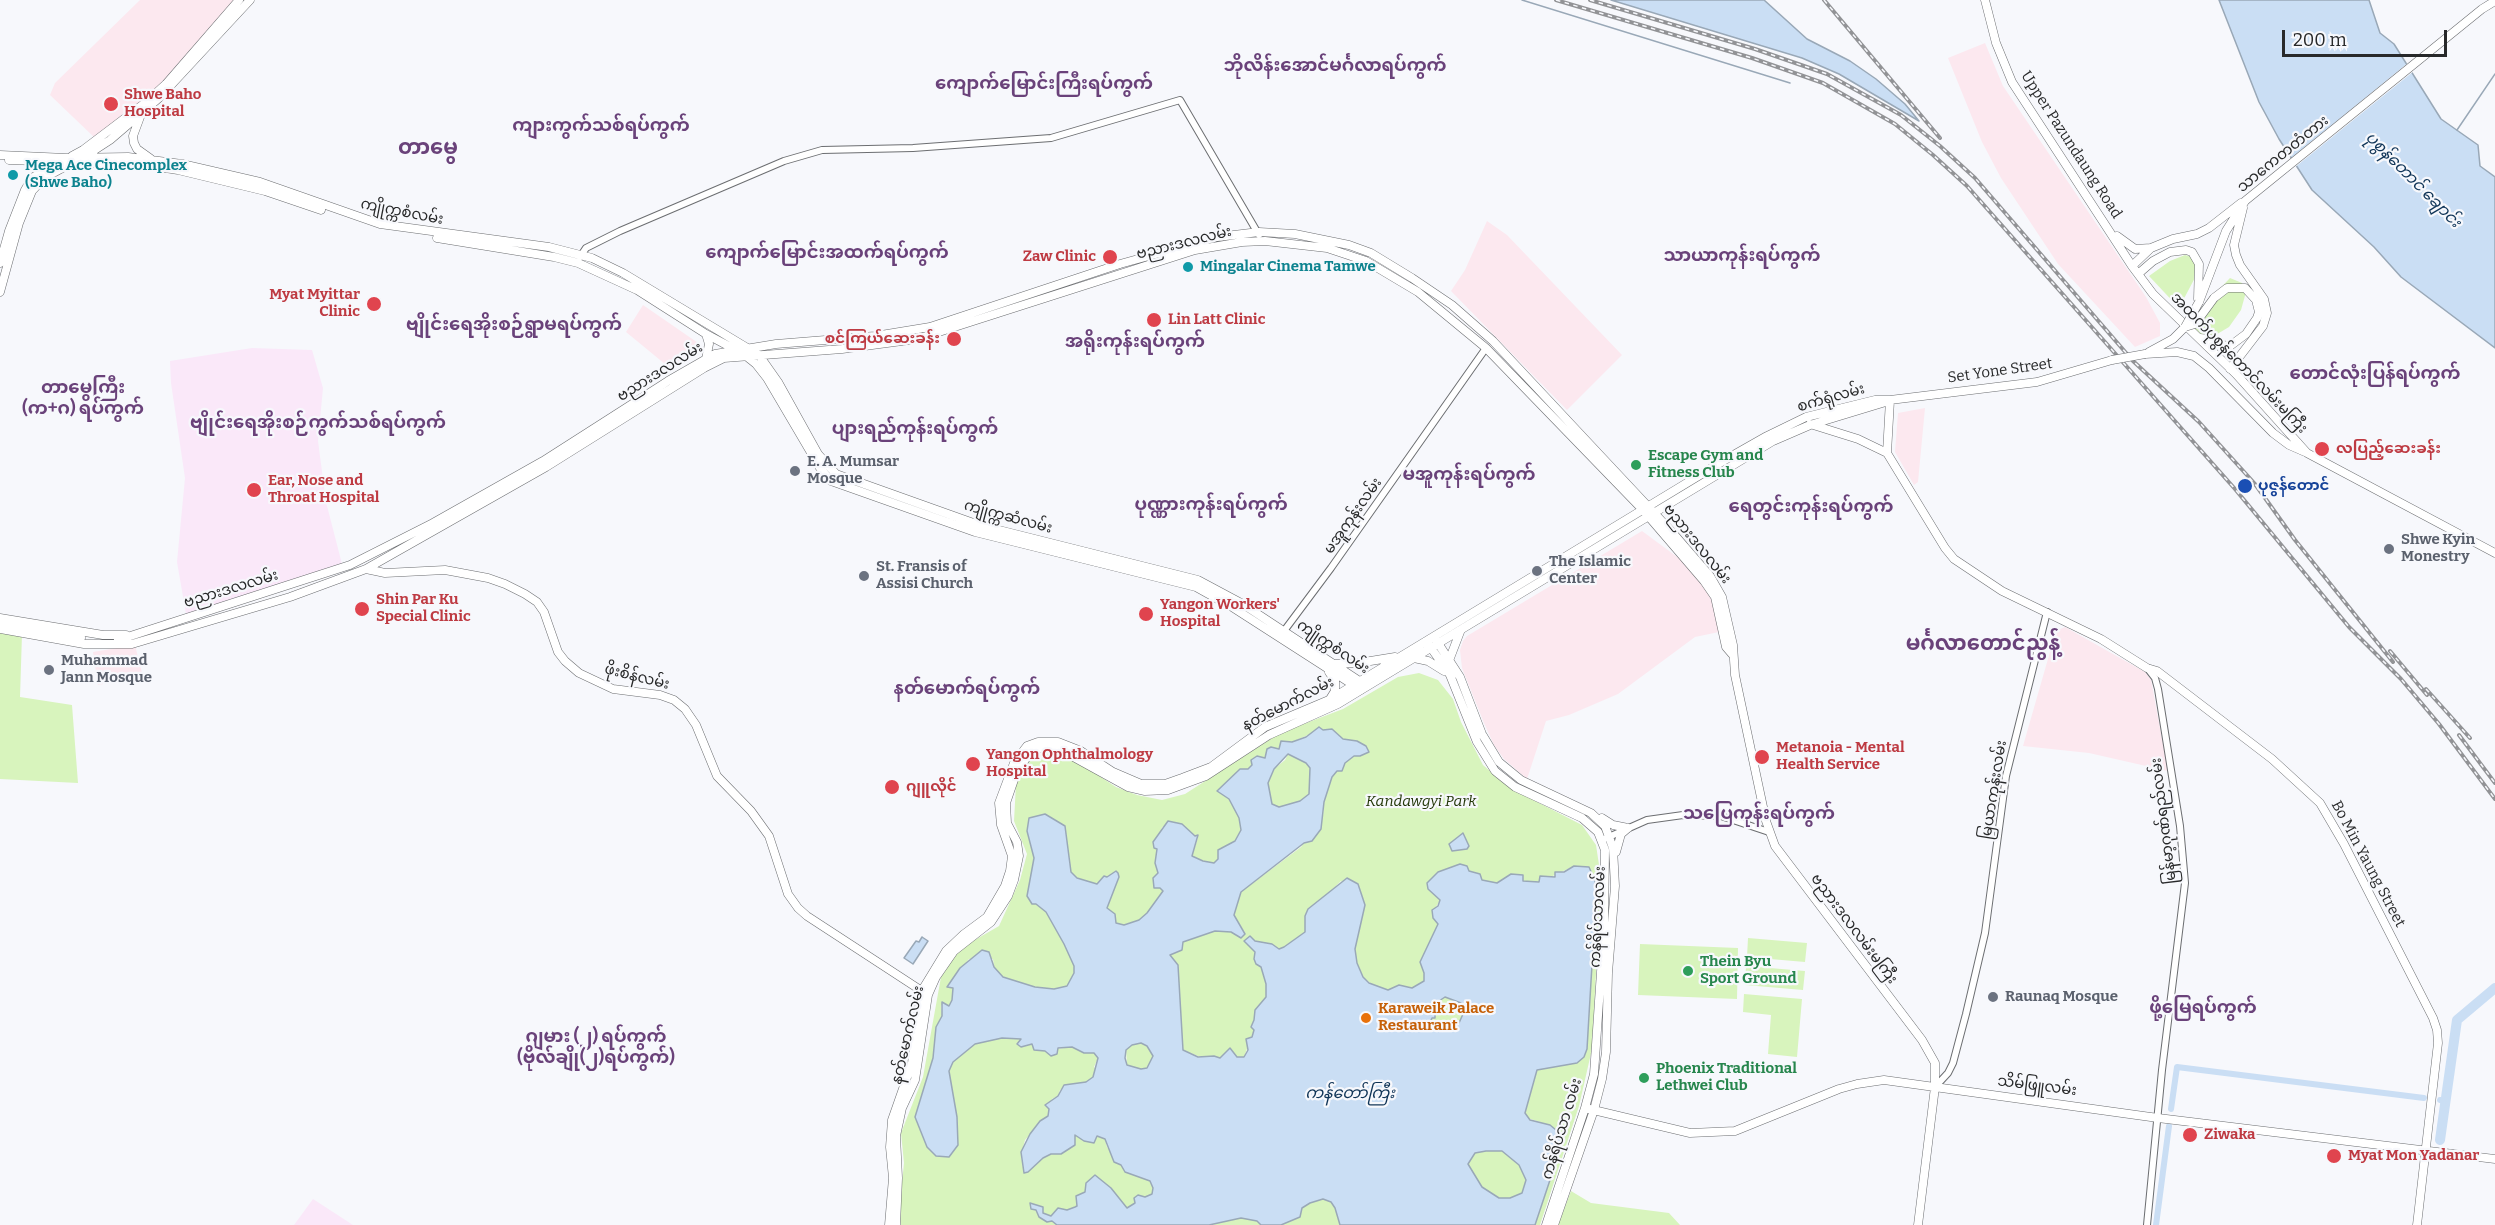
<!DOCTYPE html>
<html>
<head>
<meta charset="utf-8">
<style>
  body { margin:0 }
  #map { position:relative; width:2495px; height:1225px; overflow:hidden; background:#f7f8fc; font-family:Bitter,serif }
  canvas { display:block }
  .scale { position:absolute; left:2282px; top:30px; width:165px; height:27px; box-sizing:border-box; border:3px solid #28292a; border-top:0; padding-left:8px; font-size:18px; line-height:21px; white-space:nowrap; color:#28292a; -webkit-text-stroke:4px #f7f8fc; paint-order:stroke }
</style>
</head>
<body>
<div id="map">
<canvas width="2495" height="1225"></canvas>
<div class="scale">200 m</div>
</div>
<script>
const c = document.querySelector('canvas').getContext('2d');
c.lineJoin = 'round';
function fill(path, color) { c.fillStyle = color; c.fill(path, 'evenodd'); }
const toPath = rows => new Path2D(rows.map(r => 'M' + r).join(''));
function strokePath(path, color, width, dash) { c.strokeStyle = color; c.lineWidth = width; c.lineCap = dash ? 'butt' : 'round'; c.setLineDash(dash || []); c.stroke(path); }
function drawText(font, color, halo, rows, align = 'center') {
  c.font = font + ' Bitter,"Noto Sans Myanmar",serif'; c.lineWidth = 4.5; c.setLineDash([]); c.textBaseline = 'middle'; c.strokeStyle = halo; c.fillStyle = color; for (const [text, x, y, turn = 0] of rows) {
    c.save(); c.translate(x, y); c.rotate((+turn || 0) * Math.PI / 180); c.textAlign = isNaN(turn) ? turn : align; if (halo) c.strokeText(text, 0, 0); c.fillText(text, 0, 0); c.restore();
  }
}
fill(toPath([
  [140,0,234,0,156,89,96,139,50,95,55,83],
  [1985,43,2003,86,2146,297,2160,323,2160,336,2135,347,2058,264,2001,178,1982,142,1948,58],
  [1487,221,1507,235,1622,355,1567,410,1451,291,1465,270],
  [643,305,701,345,671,369,626,332],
  [1925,408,1918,482,1914,485,1895,452,1898,413],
  [1642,531,1680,559,1711,594,1719,632,1695,637,1618,694,1569,715,1546,721,1527,779,1504,759,1494,745,1484,723,1462,668,1460,650,1463,641,1467,636],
  [2065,627,2145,672,2151,680,2168,771,2089,753,2023,746,2056,631],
  [135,645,143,677,98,685,93,652]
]), '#fce8ef');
fill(toPath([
  [252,348,312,350,323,388,318,441,326,502,342,564,186,614,177,562,185,478,171,383,170,361],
  [313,1199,353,1225,294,1225]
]), '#fae8f9');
fill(toPath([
  [2185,255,2192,257,2197,262,2198,272,2179,308,2149,276,2170,261],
  [2230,278,2242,283,2246,292,2241,310,2229,327,2207,340,2188,322],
  [0,631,22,634,20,697,72,705,78,783,0,779],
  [1419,673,1438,680,1453,699,1461,722,1483,765,1510,788,1582,825,1596,845,1601,878,1592,1049,1579,1106,1540,1225,1535,1225,1553,1171,1540,1122,1527,1118,1525,1113,1537,1070,1577,1063,1587,1049,1596,897,1595,881,1584,866,1574,866,1540,882,1505,880,1497,883,1481,880,1480,874,1428,889,1440,900,1435,909,1438,924,1420,962,1424,973,1424,981,1412,988,1399,985,1388,990,1374,986,1363,977,1357,963,1355,949,1365,905,1341,881,1326,896,1308,909,1305,916,1305,932,1284,947,1279,949,1272,944,1244,941,1255,952,1254,959,1261,966,1266,984,1266,997,1255,1010,1254,1030,1244,1057,1237,1057,1233,1054,1220,1058,1214,1056,1203,1058,1183,1050,1178,965,1170,955,1183,942,1215,931,1231,932,1241,937,1245,933,1234,915,1241,892,1301,847,1323,816,1324,802,1332,777,1345,763,1366,746,1357,741,1343,739,1332,729,1315,732,1276,749,1248,769,1240,769,1218,791,1229,799,1239,818,1241,830,1235,841,1229,845,1214,863,1203,861,1192,856,1198,838,1182,824,1162,827,1155,863,1159,873,1155,888,1160,888,1163,891,1147,913,1139,920,1123,925,1116,923,1115,914,1107,908,1116,884,1116,871,1097,884,1077,878,1071,872,1065,826,1050,817,1027,831,1034,858,1027,896,1046,912,1064,944,1074,966,1074,973,1068,986,1054,989,1035,987,1003,977,994,967,993,959,969,959,948,986,953,988,952,1000,949,1006,943,1003,941,1006,942,1016,936,1027,933,1058,915,1117,927,1147,958,1146,957,1117,949,1071,953,1062,975,1044,1002,1038,1021,1039,1020,1042,1057,1049,1072,1047,1084,1053,1094,1053,1098,1058,1094,1067,1096,1069,1093,1077,1086,1082,1060,1090,1058,1096,1052,1099,1048,1116,1025,1140,1021,1156,1024,1173,1028,1172,1043,1158,1051,1154,1061,1154,1074,1145,1075,1134,1084,1141,1097,1136,1105,1139,1107,1147,1131,1174,1137,1174,1150,1181,1153,1188,1152,1194,1127,1208,1123,1204,1085,1192,1078,1206,1068,1210,1051,1216,1037,1210,1057,1225,901,1225,899,1212,904,1163,901,1133,923,1077,941,977,961,948,999,926,1020,880,1027,854,1014,821,1016,784,1032,758,1049,753,1065,756,1081,764,1116,787,1137,795,1162,800,1185,794,1280,733,1343,709,1398,677],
  [1288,754,1306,763,1310,768,1309,794,1300,801,1279,807,1272,804,1268,783,1274,769,1285,760],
  [1748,938,1807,943,1805,962,1747,957],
  [1640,944,1738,948,1737,999,1638,995],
  [1746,966,1805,971,1803,990,1745,985],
  [1744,994,1802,999,1797,1057,1768,1054,1771,1015,1743,1012],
  [1445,997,1461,1002,1463,1014,1460,1023,1443,1027,1435,1025,1436,1022,1432,1021,1432,1018,1435,1018,1435,1007,1438,1001],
  [1141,1043,1147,1046,1154,1055,1147,1068,1141,1069,1127,1065,1126,1050,1132,1045],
  [1480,1151,1502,1151,1519,1165,1526,1180,1523,1193,1510,1198,1499,1198,1482,1187,1468,1164,1475,1153],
  [1571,1191,1591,1203,1669,1213,1680,1225,1558,1225],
  [1323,1199,1331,1202,1335,1208,1340,1225,1281,1225,1300,1217,1302,1208,1310,1203],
  [1241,1218,1257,1221,1261,1225,1209,1225]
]), '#d8f4bd');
const water = toPath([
  [1611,0,1764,0,1807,39,1850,61,1876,79,1905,104,1919,121,1839,74,1802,58,1611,0],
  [2219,0,2369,0,2380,33,2394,44,2441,119,2478,145,2480,166,2495,177,2495,348,2401,277,2374,247,2312,190,2279,139,2259,102,2219,0],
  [1319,727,1323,730,1332,729,1343,739,1357,741,1366,746,1369,752,1360,756,1354,756,1345,763,1342,771,1337,771,1332,777,1324,802,1321,829,1312,841,1304,843,1241,892,1234,915,1245,934,1241,938,1231,932,1215,931,1183,942,1182,950,1170,955,1178,965,1183,1050,1198,1057,1214,1056,1220,1058,1230,1048,1237,1057,1244,1057,1248,1050,1246,1039,1252,1037,1254,1030,1251,1027,1254,1020,1255,1010,1266,997,1266,984,1261,967,1256,964,1254,959,1255,952,1244,941,1250,936,1255,941,1272,944,1279,949,1284,947,1305,932,1305,916,1308,909,1347,878,1358,884,1365,905,1355,949,1357,963,1363,977,1369,983,1388,990,1399,985,1412,988,1424,981,1424,973,1420,962,1438,924,1433,918,1432,910,1438,906,1440,900,1428,889,1427,883,1438,872,1460,864,1467,866,1469,871,1480,874,1482,880,1497,883,1511,874,1523,875,1523,881,1539,882,1540,876,1555,877,1555,872,1564,872,1574,866,1589,867,1595,881,1596,897,1587,1049,1584,1057,1577,1063,1537,1070,1525,1113,1530,1120,1550,1125,1556,1130,1560,1136,1561,1147,1535,1225,1340,1225,1335,1208,1331,1202,1323,1199,1310,1203,1302,1208,1300,1217,1281,1225,1261,1225,1257,1221,1241,1218,1209,1225,1057,1225,1052,1221,1047,1222,1039,1217,1036,1210,1031,1209,1030,1203,1043,1207,1043,1213,1051,1216,1058,1208,1067,1210,1075,1207,1077,1206,1076,1196,1085,1192,1086,1183,1095,1175,1111,1188,1127,1208,1135,1203,1134,1198,1138,1195,1145,1197,1152,1194,1153,1188,1150,1181,1125,1172,1121,1165,1114,1162,1105,1139,1097,1136,1094,1143,1084,1141,1075,1135,1075,1145,1061,1154,1051,1154,1043,1158,1028,1172,1024,1173,1021,1152,1030,1134,1040,1121,1048,1116,1049,1109,1045,1105,1058,1096,1064,1085,1086,1082,1093,1077,1098,1058,1094,1053,1084,1053,1072,1047,1058,1048,1057,1054,1051,1056,1045,1051,1034,1050,1032,1044,1021,1047,1017,1044,1021,1039,1002,1038,975,1044,953,1062,949,1071,957,1117,958,1145,949,1157,936,1156,927,1147,915,1117,933,1058,936,1027,942,1016,942,1002,949,1006,952,1000,953,988,947,987,960,968,982,950,989,952,994,967,1003,977,1035,987,1054,989,1067,986,1074,973,1074,966,1064,944,1046,912,1036,904,1032,904,1027,896,1034,858,1027,831,1029,818,1045,814,1065,826,1071,872,1077,878,1097,884,1104,876,1107,877,1116,871,1118,873,1119,877,1107,908,1115,914,1116,923,1124,925,1139,920,1147,913,1163,891,1160,888,1154,888,1153,878,1158,873,1155,863,1157,849,1154,848,1153,842,1168,821,1182,824,1195,836,1198,835,1192,856,1203,861,1214,863,1218,859,1218,850,1235,841,1241,830,1239,818,1229,799,1217,791,1240,769,1248,769,1252,765,1251,760,1257,756,1265,758,1267,749,1271,747,1279,749,1281,741,1292,742,1306,737,1319,727],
  [1288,754,1306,763,1310,768,1309,794,1300,801,1279,807,1272,804,1268,783,1274,769,1288,754],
  [1445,997,1461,1003,1463,1014,1459,1023,1443,1027,1436,1025,1436,1022,1431,1020,1432,1018,1435,1018,1435,1007,1439,1001,1445,997],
  [1141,1043,1147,1046,1153,1056,1147,1068,1141,1069,1127,1065,1125,1058,1126,1050,1132,1045,1141,1043],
  [1486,1151,1502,1151,1519,1165,1526,1180,1522,1193,1510,1198,1499,1198,1482,1187,1468,1164,1475,1153,1486,1151],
  [1463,833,1469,846,1467,849,1452,851,1449,844,1463,833],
  [922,937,928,941,913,964,904,958,916,941,919,942,922,937]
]);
fill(water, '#cadef4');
strokePath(water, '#99a8b7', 1.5);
fill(toPath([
  [2409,62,2414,71,2294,168,2289,160]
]), '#f7f8fc');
strokePath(toPath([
  [1522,0,1790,83],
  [2457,130,2495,74]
]), '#99a8b7', 1.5);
strokePath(toPath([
  [2440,1100,2445,1101],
  [2171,1109,2177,1067,2424,1098],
  [2156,1225,2169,1126]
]), '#cadef4', 6);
strokePath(toPath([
  [2440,1140,2457,1020,2495,988]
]), '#cadef4', 10);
const minor = toPath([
  [580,257,586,248,620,231,784,161,822,150,913,148,1051,138,1180,100,1259,235],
  [1281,635,1331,568,1486,348],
  [1602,840,1647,820,1683,815,1721,816,1769,832],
  [1935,1087,1948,1073,1953,1063,1966,1014,1985,933,2006,776,2047,612],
  [2147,1225,2162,1070,2185,883,2180,826,2158,689,2155,678,2148,669]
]);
const major = toPath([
  [1985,0,1996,43,2012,82,2132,266,2153,294,2236,374,2307,453,2495,553],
  [140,117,133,136,134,143,137,149,151,159],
  [0,155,66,158,128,157,182,164,260,182,380,224,549,247,592,258,623,273,759,355,778,382,818,454,836,474,979,525,1198,580,1241,603,1367,686],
  [87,155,110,140,159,98,250,0],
  [72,156,83,150,145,103,166,84,239,0],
  [9,160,146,165,178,170,265,191,321,210],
  [2117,236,2135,249,2151,248,2173,239,2197,234,2209,228,2241,203],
  [437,238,554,257,578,263,637,290,706,334,736,350],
  [0,263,9,231,25,190,32,178,56,164],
  [2132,266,2151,248],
  [2138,274,2153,261,2170,252,2186,250,2192,252,2199,264,2198,299],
  [0,292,19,223,32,191,44,178,68,165],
  [2199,302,2226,231,2245,201,2482,9,2495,1],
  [2200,338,2210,339,2222,345,2230,346,2246,334,2257,318,2259,312,2256,300,2245,288,2227,288,2214,298],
  [2149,352,2173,339,2185,327],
  [2145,354,2177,352,2194,356,2209,368,2273,433,2289,445,2305,452],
  [746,356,756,364,767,378,820,468,831,481,975,532,1196,587,1232,607,1361,690],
  [706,359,709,344,706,334],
  [2230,369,2263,326,2267,313,2264,299,2240,265,2236,255,2234,245,2243,208],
  [1810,424,1858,439,1887,453,1945,548,1954,559,2002,591,2101,639,2147,668,2157,671,2272,759,2320,803,2344,844,2433,1018,2437,1030,2438,1043,2417,1225],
  [1887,453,1890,400],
  [366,569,385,573,445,570,488,578,505,584,525,594,537,602,544,612,558,652,565,661,579,673,613,689,660,695,674,700,685,709,696,725,717,776,751,811,769,836,788,894,798,908,807,916,925,993],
  [0,618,103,635,126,635],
  [0,623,81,638],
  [0,629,84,644,132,644,290,597,366,569,546,467,704,368,724,358,842,349,917,339,1195,250,1242,242,1265,241,1327,248,1366,261,1418,292,1486,348,1643,510,1704,581,1715,597,1726,647,1732,654],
  [118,640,350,565,433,523,543,461,668,381,715,354,776,344,875,336,930,327,1120,264,1217,237,1259,232,1295,234,1349,245,1371,253,1412,278,1452,305,1493,341,1672,532,1710,576,1722,597,1733,645,1735,675,1766,821,1775,846,1922,1040,1935,1063,1935,1087,1918,1225],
  [1436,640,1460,677,1482,734,1499,762,1521,780,1591,813,1605,826,1613,848,1615,886,1608,973,1606,1052,1602,1079,1594,1110,1554,1225],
  [1429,645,1450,675,1477,742,1495,771,1515,787,1582,818,1598,832,1605,850,1604,928,1594,1074,1585,1108,1546,1225],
  [1414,658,1428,661,1444,671],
  [1450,658,1460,632],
  [1332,664,1358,663,1395,657],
  [1329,672,1335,681,1335,691,1330,699],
  [1602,818,1613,825,1628,828],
  [1616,852,1621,834,1628,828],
  [1585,1108,1690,1133,1735,1131,1839,1089,1857,1084,1884,1080,2158,1118,2495,1159],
  [889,1225,893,1178,890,1147,892,1120,912,1063,921,992,946,951,964,934,987,917,1005,886,1010,871,1012,856,1001,825,999,803,1014,763,1027,746,1038,742,1058,742,1081,751,1113,772,1141,784,1165,784,1182,778,1211,767,1265,727,1329,700,1723,461,1767,436,1806,417,1875,400,1890,400,2037,382,2112,360],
  [896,1225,898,1178,896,1136,902,1108,915,1080,928,995,936,977,954,951,991,922,1008,896,1014,880,1019,856,1017,842,1007,823,1006,803,1017,771,1030,753,1037,749,1048,747,1059,749,1128,787,1145,791,1168,790,1206,776,1269,735,1338,704,1361,690,1773,441,1810,425,1889,401]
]);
strokePath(minor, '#6c6e71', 8);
strokePath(major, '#6c6e71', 9);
strokePath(minor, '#fff', 6);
strokePath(major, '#fff', 8);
const rail = toPath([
  [1556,0,1752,58,1823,83,1895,124,1933,155,1967,186,2235,489,2349,627,2401,679,2439,724,2495,799],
  [1590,0,1755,49,1827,74,1901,115,1940,146,1975,178,2133,361,2199,422,2255,484,2295,540,2393,662],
  [1824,0,1940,138],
  [2390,651,2427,695],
  [2426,689,2470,738],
  [2459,735,2495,783]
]);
strokePath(rail, '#929396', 4);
strokePath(rail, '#f7f8fc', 1.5, [4.5]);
const majorBridge = toPath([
  [2185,327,2195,324,2214,298],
  [2185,327,2199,302],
  [2112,360,2145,354]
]);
strokePath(majorBridge, '#6c6e71', 9, []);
strokePath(majorBridge, '#fff', 8);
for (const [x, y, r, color] of [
  [111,104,8,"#e0444e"],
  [13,175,6,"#0f9aa8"],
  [1110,257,8,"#e0444e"],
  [1188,267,6,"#0f9aa8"],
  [374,304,8,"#e0444e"],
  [1154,320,8,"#e0444e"],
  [954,339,8,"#e0444e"],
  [2322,449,8,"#e0444e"],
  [1636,465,6,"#2e9e5b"],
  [795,471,6,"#6b7280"],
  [2245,486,8,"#1a4fb4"],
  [254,490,8,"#e0444e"],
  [2389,549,6,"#6b7280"],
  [1537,571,6,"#6b7280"],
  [864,576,6,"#6b7280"],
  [362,609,8,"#e0444e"],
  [1146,614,8,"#e0444e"],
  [49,670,6,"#6b7280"],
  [1762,757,8,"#e0444e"],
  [973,764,8,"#e0444e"],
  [892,787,8,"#e0444e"],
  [1688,971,6,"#2e9e5b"],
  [1993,997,6,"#6b7280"],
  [1366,1018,6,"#e8710a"],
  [1644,1078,6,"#2e9e5b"],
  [2190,1135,8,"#e0444e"],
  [2334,1156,8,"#e0444e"]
]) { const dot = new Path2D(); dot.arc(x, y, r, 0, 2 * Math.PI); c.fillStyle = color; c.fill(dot); strokePath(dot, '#f7f8fc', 2); }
drawText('bold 15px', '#be3a42', '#f7f8fc', [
  ["Shwe Baho",124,95],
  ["Hospital",124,112],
  ["Zaw Clinic",1096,257,"right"],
  ["Myat Myittar",360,295,"right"],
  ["Clinic",360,312,"right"],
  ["Lin Latt Clinic",1168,320],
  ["စင်ကြယ်ဆေးခန်း",940,339,"right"],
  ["လပြည့်ဆေးခန်း",2336,449],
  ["Ear, Nose and",268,481],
  ["Throat Hospital",268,498],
  ["Shin Par Ku",376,600],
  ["Special Clinic",376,617],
  ["Yangon Workers'",1160,605],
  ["Hospital",1160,622],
  ["Metanoia - Mental",1776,748],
  ["Health Service",1776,765],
  ["Yangon Ophthalmology",986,755],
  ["Hospital",986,772],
  ["ဂျူလိုင်",906,787],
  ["Ziwaka",2204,1135],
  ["Myat Mon Yadanar",2348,1156]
], 'left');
drawText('15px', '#28292a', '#f7f8fc', [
  ["Upper Pazundaung Road",2071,145,57],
  ["သာကေတတံတား",2283,154,-39],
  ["ကျိုက္ကစံလမ်း",402,212,11],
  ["ဗညားဒလလမ်း",1184,243,-14],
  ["အထက်ပုစွန်တောင်လမ်းမကြီး",2239,363,46],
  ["Set Yone Street",2000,371,-8],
  ["ဗညားဒလလမ်း",660,372,-32],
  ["စက်ရုံလမ်း",1831,398,-16],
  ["မအူကုန်းလမ်း",1353,516,-55],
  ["ကျိုက္ကဆံလမ်း",1008,517,15],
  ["ဗညားဒလလမ်း",1697,544,51],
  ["ဗညားဒလလမ်း",231,589,-17],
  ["ကျိုက္ကစံလမ်း",1333,647,34],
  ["ဖိုးစိန်လမ်း",637,677,14],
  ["နတ်မောက်လမ်း",1288,704,-27],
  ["မြယာကုန်းလမ်း",1994,790,-81],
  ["မြန်မာ့ဂုဏ်ရည်လမ်း",2164,821,-97],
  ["Bo Min Yaung Street",2368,864,62],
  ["ကန်ရိပ်သာလမ်း",1598,917,-87],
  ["ဗညားဒလလမ်းမကြီး",1854,929,53],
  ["နတ်မောက်လမ်း",908,1035,-77],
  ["သိမ်ဖြူလမ်း",2037,1086,7],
  ["ကန်ရိပ်သာ လမ်း",1562,1129,-73]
]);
drawText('bold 15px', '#0d838f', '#f7f8fc', [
  ["Mega Ace Cinecomplex",25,166],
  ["(Shwe Baho)",25,183],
  ["Mingalar Cinema Tamwe",1200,267]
], 'left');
drawText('bold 15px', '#27864d', '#f7f8fc', [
  ["Escape Gym and",1648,456],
  ["Fitness Club",1648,473],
  ["Thein Byu",1700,962],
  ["Sport Ground",1700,979],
  ["Phoenix Traditional",1656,1069],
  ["Lethwei Club",1656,1086]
], 'left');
drawText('bold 15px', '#5b616d', '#f7f8fc', [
  ["E. A. Mumsar",807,462],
  ["Mosque",807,479],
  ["Shwe Kyin",2401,540],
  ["Monestry",2401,557],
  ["The Islamic",1549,562],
  ["Center",1549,579],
  ["St. Fransis of",876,567],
  ["Assisi Church",876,584],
  ["Muhammad",61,661],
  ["Jann Mosque",61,678],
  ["Raunaq Mosque",2005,997]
], 'left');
drawText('bold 15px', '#164399', '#f7f8fc', [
  ["ပုဇွန်တောင်",2258,486]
], 'left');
drawText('italic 15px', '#243809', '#f7f8fc', [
  ["Kandawgyi Park",1421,802]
]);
drawText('bold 15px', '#c56008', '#f7f8fc', [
  ["Karaweik Palace",1378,1009],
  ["Restaurant",1378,1026]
], 'left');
drawText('italic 16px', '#0f3457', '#f7f8fc', [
  ["ပုစွန်တောင် ချောင်း",2413,180,45],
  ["ကန်တော်ကြီး",1350,1094]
]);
drawText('bold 18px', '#6a427a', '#f7f8fc', [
  ["ဘိုလိန်းအောင်မင်္ဂလာရပ်ကွက်",1335,66],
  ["ကျောက်မြောင်းကြီးရပ်ကွက်",1044,84],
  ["ကျားကွက်သစ်ရပ်ကွက်",601,126],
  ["ကျောက်မြောင်းအထက်ရပ်ကွက်",827,253],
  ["သာယာကုန်းရပ်ကွက်",1742,256],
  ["ဗျိုင်းရေအိုးစဉ်ရွာမရပ်ကွက်",514,325],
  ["အရိုးကုန်းရပ်ကွက်",1135,342],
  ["တောင်လုံးပြန်ရပ်ကွက်",2375,374],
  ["တာမွေကြီး",83,388],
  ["(က+ဂ) ရပ်ကွက်",83,409],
  ["ဗျိုင်းရေအိုးစဉ်ကွက်သစ်ရပ်ကွက်",318,423],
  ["ပျားရည်ကုန်းရပ်ကွက်",915,429],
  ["မအူကုန်းရပ်ကွက်",1469,475],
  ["ပုဏ္ဏားကုန်းရပ်ကွက်",1211,505],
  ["ရေတွင်းကုန်းရပ်ကွက်",1811,507],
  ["နတ်မောက်ရပ်ကွက်",967,689],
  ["သပြေကုန်းရပ်ကွက်",1759,814],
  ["ဖို့မြေရပ်ကွက်",2203,1008],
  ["ဂျမား (၂) ရပ်ကွက်",596,1037],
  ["(ဗိုလ်ချို(၂)ရပ်ကွက်)",596,1058]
]);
drawText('bold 21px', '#6a427a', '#f7f8fc', [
  ["တာမွေ",428,148],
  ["မင်္ဂလာ‌တောင်ညွန့်",1983,644]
]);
</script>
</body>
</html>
